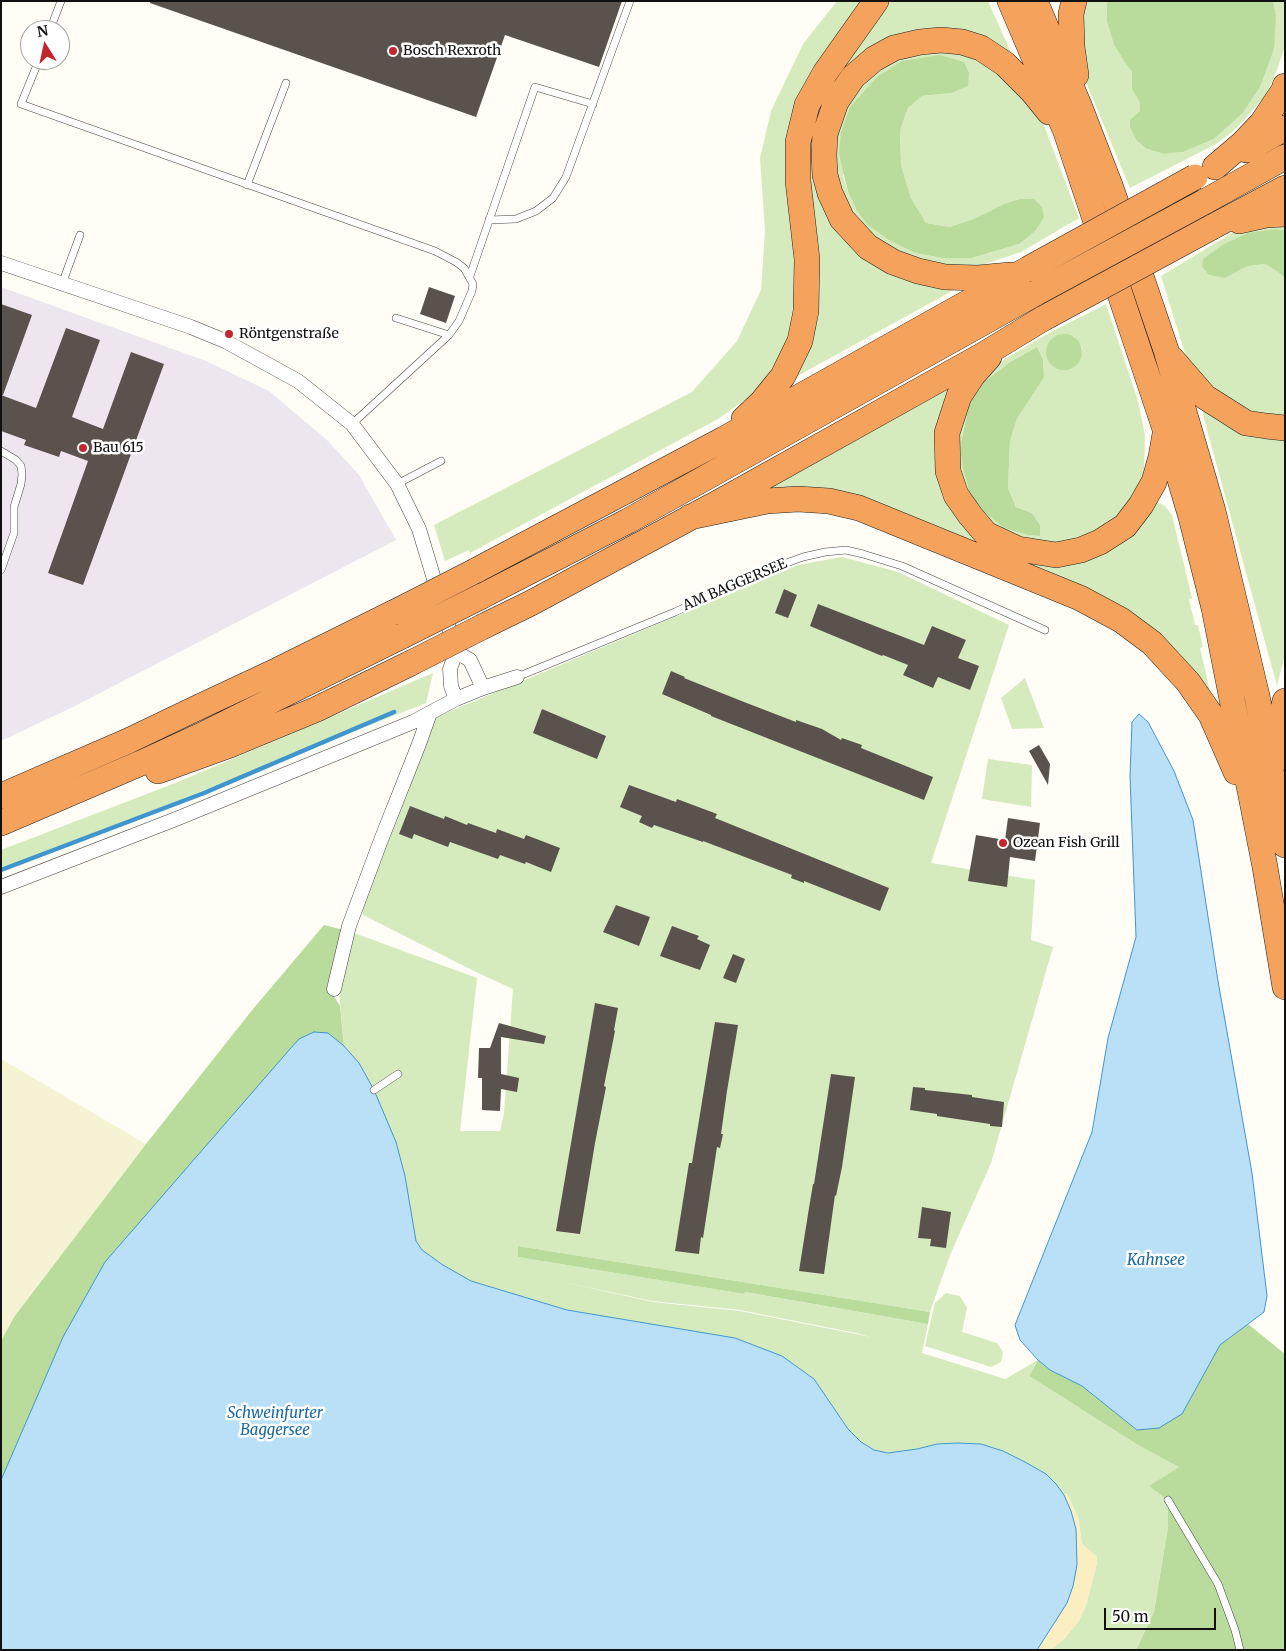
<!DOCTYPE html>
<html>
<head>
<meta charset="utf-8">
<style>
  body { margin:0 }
  #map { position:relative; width:1286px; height:1651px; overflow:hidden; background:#fffdf5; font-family:Merriweather,serif }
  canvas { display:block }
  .frame { position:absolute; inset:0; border:2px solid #111; pointer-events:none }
  .north { position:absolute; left:20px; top:20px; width:50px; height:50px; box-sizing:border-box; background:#fff; border:1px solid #a0a0a0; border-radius:50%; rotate:350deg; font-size:14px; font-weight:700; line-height:20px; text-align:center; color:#111 }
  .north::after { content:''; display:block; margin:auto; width:18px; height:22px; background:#c4262e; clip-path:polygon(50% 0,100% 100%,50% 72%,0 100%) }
  .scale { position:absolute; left:1104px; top:1608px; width:112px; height:22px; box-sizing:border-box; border:2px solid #111; border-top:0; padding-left:6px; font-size:15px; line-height:18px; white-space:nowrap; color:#111; -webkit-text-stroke:4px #fff; paint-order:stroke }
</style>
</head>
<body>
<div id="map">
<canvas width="1286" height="1651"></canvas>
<div class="frame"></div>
<div class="north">N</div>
<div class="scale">50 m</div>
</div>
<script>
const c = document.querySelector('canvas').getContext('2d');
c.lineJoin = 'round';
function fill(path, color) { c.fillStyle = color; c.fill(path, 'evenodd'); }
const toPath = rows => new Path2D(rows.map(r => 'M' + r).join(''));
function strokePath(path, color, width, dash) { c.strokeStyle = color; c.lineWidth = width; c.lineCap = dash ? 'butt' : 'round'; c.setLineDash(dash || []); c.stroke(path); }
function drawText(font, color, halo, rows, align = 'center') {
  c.font = font + ' Merriweather,serif'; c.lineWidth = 5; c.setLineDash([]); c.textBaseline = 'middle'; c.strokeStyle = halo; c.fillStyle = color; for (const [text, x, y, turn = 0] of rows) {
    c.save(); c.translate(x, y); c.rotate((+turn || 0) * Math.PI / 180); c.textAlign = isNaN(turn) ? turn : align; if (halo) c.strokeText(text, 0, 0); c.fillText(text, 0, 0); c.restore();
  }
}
fill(toPath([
  [1,287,206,361,269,391,328,441,359,475,396,540,73,707,1,741]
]), '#eee6ef');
fill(toPath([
  [1,1059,146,1144,14,1317,1,1341]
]), '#f6f3d4');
fill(toPath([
  [837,1,864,1,822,64,795,249,795,295,788,337,775,364,753,394,718,419,470,553,469,550,445,561,434,525,692,392,737,341,761,290,765,231,760,158,771,111,803,44],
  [887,1,988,1,1013,57,920,36,830,102,839,222,963,285,781,385,803,344,807,148,821,96],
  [1080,1,1107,1,1107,22,1114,45,1126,64,1132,72,1132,89,1140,103,1141,111,1130,128,1137,141,1147,149,1164,154,1183,152,1214,139,1243,113,1259,89,1276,15,1273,1,1285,1,1284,49,1277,70,1265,96,1245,119,1232,132,1216,144,1130,188,1088,87,1082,67],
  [920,46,978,54,1040,115,1079,218,1021,252,973,268,932,266,881,246,843,204,831,136,862,75],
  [940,55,951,93,922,96,908,108,900,131,901,165,911,198,926,223,950,227,976,218,1004,204,1019,244,972,258,942,258,915,253,856,209,848,192,843,175],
  [1285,222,1285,230,1277,229,1225,278,1248,266,1265,264,1278,272,1285,278,1285,416,1256,413,1230,405,1188,363,1161,276,1232,233,1254,226],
  [1106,304,1138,401,1145,435,1144,472,1139,488,1133,499,1125,509,1108,527,1093,536,1075,543,1052,546,1031,545,1007,538,981,515,972,504,961,486,957,472,953,455,953,439,955,424,963,399,970,386,982,375,1000,362,1047,334],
  [1063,334,1075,337,1082,347,1082,353,1077,364,1067,369,1055,367,1048,359,1047,353,1049,343,1053,338],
  [1037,347,1043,359,1044,377,1017,419,1010,441,1008,488,1016,507,1032,513,1040,525,1040,536,1027,535,1004,528,984,512,970,494,963,469,960,448,970,400,984,382,1010,362],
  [945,386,948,389,938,419,935,448,951,507,1056,563,1156,501,1165,506,1172,515,1192,598,1189,599,1195,625,1198,625,1203,647,1200,648,1211,696,1023,565,936,526,836,491,751,493],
  [1206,410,1285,434,1285,654,1277,686,1203,415,1203,411],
  [842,557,898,572,1009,625,931,863,1035,880,1031,940,1053,947,991,1163,950,1255,930,1312,518,1246,518,1257,744,1294,744,1292,928,1324,922,1353,1005,1379,1038,1360,1029,1376,1138,1445,1180,1467,1168,1500,1168,1527,1154,1612,1136,1650,1050,1650,1065,1638,1078,1622,1086,1605,1097,1563,1097,1557,1082,1544,1078,1517,1067,1494,1064,1495,1056,1484,1046,1475,1025,1462,1003,1451,981,1444,957,1443,937,1444,917,1449,888,1453,874,1450,861,1442,848,1429,814,1379,782,1356,735,1338,567,1310,471,1281,443,1265,422,1250,416,1241,405,1176,395,1142,374,1090,359,1063,344,1046,338,981,354,933,477,978,460,1131,500,1131,504,1113,513,989,478,973,363,915,360,902,432,719,798,565],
  [554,1280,652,1301,740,1310,856,1333,871,1337,740,1311,653,1302],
  [433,673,426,703,1,870,1,850,178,782],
  [1025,678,1044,728,1012,729,1001,698],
  [988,759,1032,765,1031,807,982,799],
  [946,1293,960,1296,967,1308,962,1332,997,1343,1003,1352,1001,1362,991,1367,925,1346,935,1303]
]), '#d5ebbd');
fill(toPath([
  [1107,1,1273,1,1276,15,1274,49,1259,89,1243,113,1214,139,1183,152,1164,154,1147,149,1137,141,1130,128,1130,120,1140,111,1140,103,1132,89,1132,72,1126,64,1114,45,1107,22],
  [940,55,964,62,969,73,968,86,951,93,922,96,908,108,900,131,901,165,911,198,926,223,950,227,976,218,1004,204,1020,199,1034,199,1042,207,1044,217,1036,230,1019,244,972,258,942,258,915,253,889,240,868,225,856,209,848,192,839,154,841,132,850,107,877,77,902,61],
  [1277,229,1285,230,1285,278,1278,272,1265,264,1248,266,1225,278,1209,275,1202,266,1203,259,1224,244,1248,233],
  '1046 352a18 18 0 1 1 36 0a18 18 0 1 1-36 0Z',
  [1037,347,1043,359,1044,377,1017,419,1010,441,1008,488,1016,507,1032,513,1040,525,1040,536,1027,535,1004,528,984,512,970,494,963,469,960,448,970,400,984,382,1010,362],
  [324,925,348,931,327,985,340,1006,344,1046,328,1033,105,1262,63,1337,1,1480,1,1341,14,1317,146,1144,253,1009],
  [518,1246,930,1312,928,1324,745,1292,744,1294,518,1257],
  [1248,1324,1285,1354,1285,1650,1136,1650,1154,1612,1168,1527,1168,1500,1149,1486,1179,1467,1138,1445,1029,1376,1038,1360,1050,1370,1082,1386,1137,1430,1182,1414,1220,1345]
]), '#b9dc9c');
fill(toPath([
  [1067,1494,1078,1517,1082,1544,1097,1557,1097,1563,1086,1605,1078,1622,1065,1638,1050,1650,1037,1650,1050,1632,1073,1586,1077,1565,1076,1529,1071,1511,1064,1495]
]), '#fbeec1');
const water = toPath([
  [1139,714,1148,722,1174,771,1193,820,1218,981,1252,1173,1267,1296,1264,1312,1220,1345,1182,1414,1159,1428,1137,1430,1082,1386,1050,1370,1038,1360,1020,1340,1015,1325,1092,1132,1108,1038,1136,937,1130,776,1132,722,1139,714],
  [314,1032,328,1033,344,1046,359,1063,374,1090,396,1142,405,1176,416,1241,422,1250,443,1265,471,1281,567,1310,735,1338,782,1356,814,1379,848,1429,861,1442,874,1450,888,1453,917,1449,937,1444,957,1443,981,1444,1003,1451,1025,1462,1046,1474,1056,1484,1064,1495,1071,1511,1076,1529,1077,1565,1073,1586,1067,1603,1037,1650,1,1650,1,1480,63,1337,105,1262,290,1049,299,1039,314,1032]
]);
fill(water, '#b9e0f7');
strokePath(water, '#3f96cf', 1);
strokePath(toPath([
  [1,870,204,793,394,712]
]), '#3f96cf', 4.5);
fill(toPath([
  [150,1,622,1,599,67,505,35,476,117,150,3],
  [429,287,455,296,446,323,420,314],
  [1,304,32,315,3,395,1,395],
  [66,328,100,340,72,417,103,429,131,352,164,364,83,585,48,573,88,461,61,451,59,457,24,445,26,440,1,431,1,395,36,408],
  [784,589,797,595,788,618,775,613],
  [818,604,924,645,932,626,966,640,958,658,979,666,970,690,938,677,933,688,903,675,908,665,883,655,882,656,810,626],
  [671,671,685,677,684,678,744,702,796,722,796,720,822,729,841,740,842,738,862,745,861,748,933,777,924,800,711,716,711,715,662,694],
  [542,709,606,736,597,759,533,733],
  [1039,745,1050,764,1048,785,1029,751],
  [629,785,676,802,677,799,717,814,715,818,889,888,880,911,804,881,804,883,791,878,792,875,703,841,703,842,654,825,652,828,639,822,642,816,620,807],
  [410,806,444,819,445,816,467,825,468,823,496,833,497,829,524,839,526,835,560,848,551,872,526,862,525,864,500,855,498,859,450,842,448,847,414,834,412,839,399,834],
  [1008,818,1040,823,1035,861,1010,857,1007,887,968,881,976,835,1005,840],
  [616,905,650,917,639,946,603,932],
  [672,926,699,936,697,939,710,945,700,970,660,956],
  [733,954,745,959,736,983,723,978],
  [595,1003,618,1008,614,1030,615,1031,604,1086,606,1087,595,1143,580,1234,556,1231],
  [715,1022,738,1025,727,1091,721,1134,723,1134,720,1148,717,1147,703,1238,701,1237,699,1254,675,1251,689,1163,692,1163],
  [499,1023,546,1036,544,1044,501,1037,501,1074,519,1078,517,1092,501,1089,500,1111,482,1110,482,1078,478,1078,479,1048,490,1048],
  [831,1074,855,1077,842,1167,836,1196,835,1195,824,1274,799,1271,809,1208,813,1184,814,1184],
  [913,1087,925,1088,925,1090,972,1095,972,1097,1004,1102,1002,1127,990,1126,990,1124,937,1116,937,1114,910,1110],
  [922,1207,951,1212,946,1248,930,1246,931,1239,918,1238]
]), '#5a524d');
const lane = toPath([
  [50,30,61,1],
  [39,60,21,104,435,251,456,262,464,268,473,284,472,291,459,321,449,335,352,424],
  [247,185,286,83],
  [489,220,516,219,536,211,553,198,566,177,630,1],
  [470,276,535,87,593,104],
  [62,284,80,235],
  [396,318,449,335],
  [1,451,16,460,21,466,22,474,21,484,14,507,14,533,1,570],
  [397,484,441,461],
  [517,677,675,612,748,577,803,557,825,552,846,550,863,554,902,566,1045,630],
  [374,1090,398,1074],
  [1168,1500,1218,1584,1235,1630,1240,1650]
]);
const street = toPath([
  [1,263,191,327,225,341,298,381,352,424,397,484,419,529,456,652,450,669,451,686,456,699],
  [456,652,470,660,483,688],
  [1,887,176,819,413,722,456,699,483,688,517,677],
  [334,989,349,926,381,840,419,744,430,713]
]);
const highway = toPath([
  [1010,1,1066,132,1165,429,1191,517,1214,608,1265,867,1285,987],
  [1035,1,1079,105,1111,188,1166,350,1213,511,1257,696,1285,845],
  [1074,1,1071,14,1072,47,1076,75],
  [1246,150,1285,128],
  [1215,167,1242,144,1262,123,1284,90,1285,86],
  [1204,202,1285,157],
  [1239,221,1266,215,1285,214],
  [1212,227,1285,188],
  [1010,275,978,278,945,277,918,271,893,262,868,247,842,219,830,193,825,175,824,155,825,134,836,102,853,77,874,59,894,48,920,42,941,40,962,42,981,48,1005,64,1032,91,1049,112],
  [989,357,973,375,959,396,947,433,948,471,956,495,970,515,986,534,1018,549,1056,555,1081,550,1100,542,1125,526,1141,505,1154,482,1161,457,1165,434],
  [1172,359,1205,397,1224,409,1246,423,1266,426,1285,428],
  [744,419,762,402,783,376,800,341,806,311,807,259,798,181,798,142,807,105,825,73,876,1],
  [690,517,767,501,798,499,829,501,859,508,1080,598,1121,620,1152,643,1188,682,1211,715,1236,772],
  [475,571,724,439,1028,269],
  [482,596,628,521,1036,293],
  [484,626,531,603,723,500,983,355,1044,318],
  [1279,758,1280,723,1285,701],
  [158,771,230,745,317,709,411,663],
  [1,796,128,741,199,707,278,670,395,612],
  [1,823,141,763,206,733,402,636]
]);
strokePath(lane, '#444', 8);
strokePath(street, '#444', 15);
strokePath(highway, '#222', 26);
strokePath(lane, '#fff', 7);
strokePath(street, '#fff', 14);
strokePath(highway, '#f5a25d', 25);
const highwayBridge = toPath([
  [1028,269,1195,177],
  [1036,293,1204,202],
  [1044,318,1212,227],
  [395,612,475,571],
  [402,636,482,596],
  [411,663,484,626]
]);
strokePath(highwayBridge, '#222', 26, []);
strokePath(highwayBridge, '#f5a25d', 25);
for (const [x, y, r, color] of [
  [393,51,5,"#c4262e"],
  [229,334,5,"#c4262e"],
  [83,448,5,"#c4262e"],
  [1003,843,5,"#c4262e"]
]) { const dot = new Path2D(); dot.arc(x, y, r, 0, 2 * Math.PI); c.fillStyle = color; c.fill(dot); strokePath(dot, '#fff', 2); }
drawText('14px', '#111', '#fff', [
  ["Bosch Rexroth",403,51],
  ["Röntgenstraße",239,334],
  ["Bau 615",93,448],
  ["Ozean Fish Grill",1013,843]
], 'left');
drawText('14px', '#111', '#fff', [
  ["AM BAGGERSEE",735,585,-23]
]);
drawText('italic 15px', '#1768a6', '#fff', [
  ["Kahnsee",1156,1261],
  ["Schweinfurter",275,1414],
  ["Baggersee",275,1431]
]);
</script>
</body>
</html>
